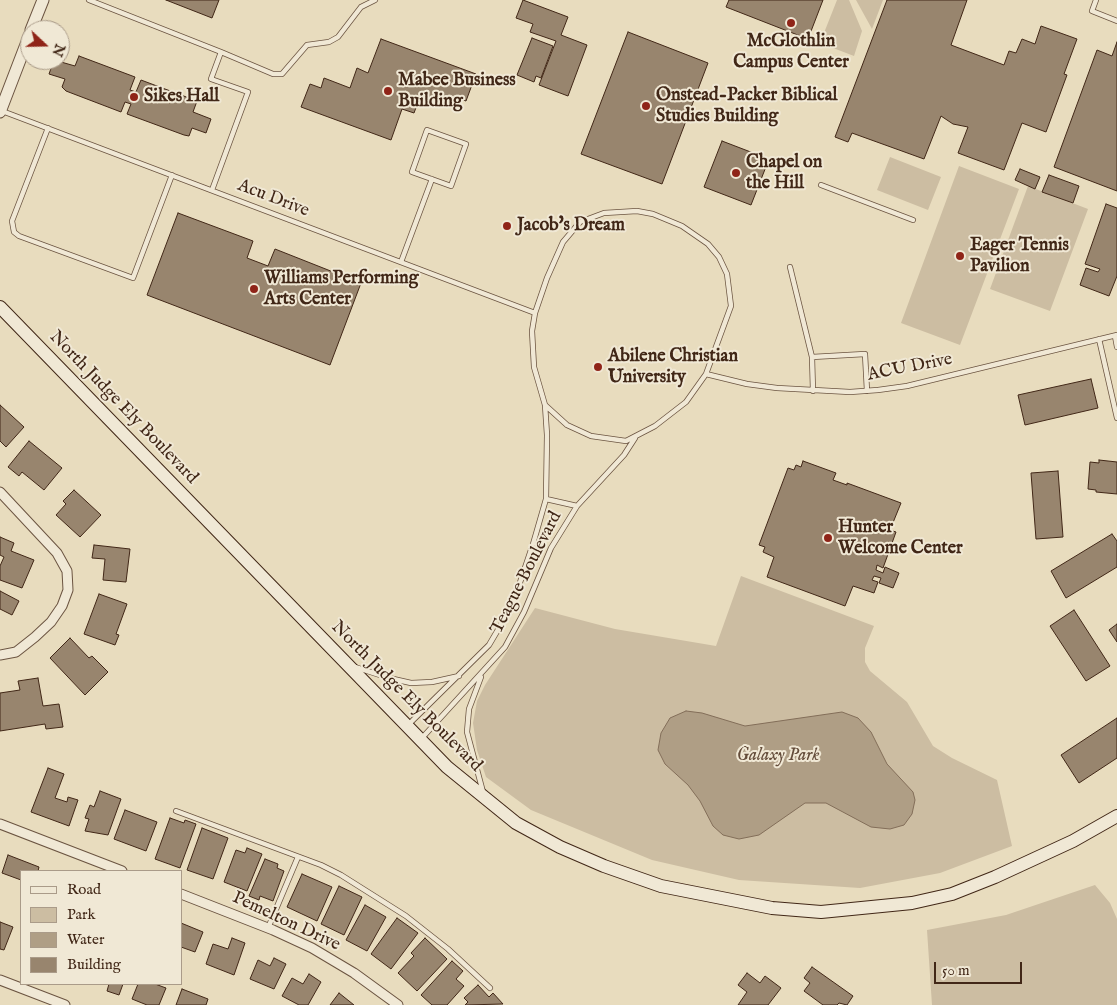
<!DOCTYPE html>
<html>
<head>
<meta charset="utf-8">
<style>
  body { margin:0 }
  #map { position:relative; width:1117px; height:1005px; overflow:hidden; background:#e8dcbe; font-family:"IM FELL English",serif }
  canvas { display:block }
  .legend { position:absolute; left:20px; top:870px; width:162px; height:115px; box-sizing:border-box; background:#f0e8d5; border:1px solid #aa9b89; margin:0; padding:6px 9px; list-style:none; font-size:15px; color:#412717 }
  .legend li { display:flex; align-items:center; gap:10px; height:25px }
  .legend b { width:25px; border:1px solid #aa9b89 }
  .north { position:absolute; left:20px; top:20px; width:50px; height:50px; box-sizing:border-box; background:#f0e8d5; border:1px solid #aa9b89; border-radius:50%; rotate:111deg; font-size:14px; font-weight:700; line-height:20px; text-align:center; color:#412717 }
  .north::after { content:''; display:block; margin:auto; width:18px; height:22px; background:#8f2418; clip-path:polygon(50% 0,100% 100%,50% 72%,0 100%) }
  .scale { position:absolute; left:934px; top:962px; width:88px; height:22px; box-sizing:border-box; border:2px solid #412717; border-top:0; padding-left:6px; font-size:15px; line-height:18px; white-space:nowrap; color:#412717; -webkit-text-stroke:4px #f0e8d5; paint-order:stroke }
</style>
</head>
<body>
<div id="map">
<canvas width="1117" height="1005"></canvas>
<ul class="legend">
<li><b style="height:6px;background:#f0e8d5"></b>Road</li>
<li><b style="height:14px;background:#ccbda2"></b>Park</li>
<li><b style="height:14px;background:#af9e85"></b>Water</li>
<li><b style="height:14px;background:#98856e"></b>Building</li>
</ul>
<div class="north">N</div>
<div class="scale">50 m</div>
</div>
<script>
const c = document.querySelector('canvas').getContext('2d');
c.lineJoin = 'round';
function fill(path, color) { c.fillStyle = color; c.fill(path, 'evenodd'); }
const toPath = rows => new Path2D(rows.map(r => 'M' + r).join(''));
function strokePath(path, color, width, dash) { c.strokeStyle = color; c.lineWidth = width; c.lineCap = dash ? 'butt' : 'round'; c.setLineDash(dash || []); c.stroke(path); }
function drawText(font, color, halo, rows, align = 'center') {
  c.font = font + ' "IM FELL English",serif'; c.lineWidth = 4; c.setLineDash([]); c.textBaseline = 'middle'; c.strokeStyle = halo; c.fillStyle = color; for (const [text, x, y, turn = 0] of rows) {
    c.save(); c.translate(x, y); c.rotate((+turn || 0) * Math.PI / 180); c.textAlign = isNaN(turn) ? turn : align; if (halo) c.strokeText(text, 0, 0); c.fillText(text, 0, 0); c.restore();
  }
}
fill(toPath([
  [837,0,849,0,862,31,854,56,820,43],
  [856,0,883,0,872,29],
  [890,157,941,177,928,210,877,190],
  [959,166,1019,189,960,345,901,323],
  [1028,186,1088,209,1050,311,990,289],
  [741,576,874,626,865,648,865,662,870,671,907,702,933,746,952,758,997,780,1012,846,940,873,860,888,739,880,652,860,531,810,486,777,477,750,473,723,477,701,485,685,535,608,615,629,716,646],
  [1095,885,1110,903,1117,919,1117,1005,932,1005,927,930,1006,915]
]), '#ccbda2');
const water = toPath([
  [686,711,702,713,745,726,842,712,858,718,871,732,887,764,913,792,915,800,912,814,904,825,890,829,871,827,826,803,805,803,759,835,739,839,723,835,713,826,700,801,688,785,665,764,658,750,661,733,670,718,686,711]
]);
fill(water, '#af9e85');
strokePath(water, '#836e59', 1);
const building = toPath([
  [166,0,219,0,212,18,166,0],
  [523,0,568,17,561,35,587,45,568,96,539,85,556,41,530,32,533,24,516,18,523,0],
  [729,0,823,0,808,39,726,7,729,0],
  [887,0,967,0,951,45,1004,65,1009,51,1016,53,1022,39,1035,44,1041,26,1077,39,1064,74,1067,75,1046,132,1022,123,1004,170,958,153,968,127,953,124,941,116,924,159,852,133,848,142,835,137,887,0],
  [628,32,708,63,662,184,581,154,628,32],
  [532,38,553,46,541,78,536,76,534,82,517,75,532,38],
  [381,39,476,74,466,101,457,98,454,106,421,94,414,113,402,109,391,140,301,107,310,84,321,88,324,78,350,88,357,68,368,73,381,39],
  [1117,42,1117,191,1054,167,1097,50,1112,56,1117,42],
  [79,56,135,77,130,90,136,92,141,80,197,101,193,112,211,119,206,133,192,128,189,136,184,135,127,114,131,104,125,102,121,112,66,91,62,87,65,79,49,74,54,60,75,66,79,56],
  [722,141,769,159,751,205,704,187,722,141],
  [1020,169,1040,177,1035,189,1015,180,1020,169],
  [1049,175,1079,186,1073,203,1042,192,1049,175],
  [1106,204,1117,208,1117,276,1109,296,1080,285,1086,268,1098,272,1100,269,1085,264,1106,204],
  [178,213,253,241,247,258,268,266,275,249,361,283,330,365,147,295,178,213],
  [1091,379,1098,408,1025,425,1018,395,1091,379],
  [0,405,24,427,6,447,0,441,0,405],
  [29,441,62,468,44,490,22,472,19,476,8,467,29,441],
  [1099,460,1117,462,1117,494,1096,492,1096,490,1088,489,1090,462,1099,463,1099,460],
  [803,461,836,473,833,480,847,485,847,483,901,503,890,530,896,532,883,568,877,565,876,570,883,573,885,567,899,573,893,588,879,583,881,578,874,576,872,580,878,582,874,593,853,586,845,606,767,577,774,557,763,552,765,547,759,545,788,468,794,470,796,465,801,467,803,461],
  [1058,471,1063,537,1036,539,1031,473,1058,471],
  [74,490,101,515,80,537,56,515,66,504,63,501,74,490],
  [1112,534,1117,541,1117,567,1066,598,1051,571,1112,534],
  [0,537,14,543,11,551,34,560,22,588,0,580,0,566,4,557,0,555,0,537],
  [94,545,130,549,126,582,103,580,105,559,92,558,94,545],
  [0,591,19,601,12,615,0,609,0,591],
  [99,594,127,604,116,634,119,635,115,645,84,634,99,594],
  [1074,610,1110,666,1086,681,1050,626,1074,610],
  [1117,624,1117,642,1109,630,1117,624],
  [70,638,89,658,92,656,108,672,85,695,50,658,70,638],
  [38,678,43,706,59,704,63,727,46,729,45,724,0,731,0,693,20,690,18,681,38,678],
  [1117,718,1117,758,1079,783,1061,755,1117,718],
  [48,768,64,774,55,798,67,802,68,797,78,800,69,826,31,812,48,768],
  [100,791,121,799,108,835,85,831,89,819,85,818,90,805,94,807,100,791],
  [125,810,157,822,146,851,114,839,125,810],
  [170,818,184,823,185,820,196,824,180,868,155,859,170,818],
  [202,828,228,838,213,879,187,870,202,828],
  [247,848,262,854,247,891,224,882,236,850,245,853,247,848],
  [8,855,39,867,38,871,21,871,21,880,2,873,8,855],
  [265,859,278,864,277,868,284,871,273,901,260,896,259,900,249,896,265,859],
  [302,874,332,887,317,921,287,907,302,874],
  [339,886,362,897,344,935,321,924,339,886],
  [365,905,386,917,367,951,346,940,365,905],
  [397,918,418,933,391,969,371,954,397,918],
  [0,922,13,927,4,950,0,949,0,922],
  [181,923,203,932,195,952,181,947,181,923],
  [232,938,245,943,234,975,206,964,213,944,228,949,232,938],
  [425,938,447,959,417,991,398,973,414,956,411,953,425,938],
  [274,958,286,964,274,989,250,979,258,960,270,966,274,958],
  [452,961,463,971,456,979,464,986,447,1005,432,1005,421,995,452,961],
  [812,967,853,996,847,1005,839,1003,837,1005,823,1005,804,991,810,983,804,978,812,967],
  [747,973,760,983,765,976,781,988,768,1005,738,1005,747,992,738,985,747,973],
  [309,974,321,982,308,1005,299,1005,282,996,292,978,303,984,309,974],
  [109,984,123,984,119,995,107,991,109,984],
  [138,984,155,984,166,988,159,1005,147,1005,132,999,138,984],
  [478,985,489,997,493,993,503,1004,465,1005,468,1002,464,998,478,985],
  [182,989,208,999,206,1005,176,1005,182,989],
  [339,993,354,1005,330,1005,339,993]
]);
fill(building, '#98856e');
strokePath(building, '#412717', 1);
const service = toPath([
  [89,0,221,52],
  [1096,0,1092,11,1117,21],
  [2,111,535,313],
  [48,128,12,221,14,232,19,236,133,278,172,175],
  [427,130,466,144,451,186,412,172,427,130],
  [821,185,913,220],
  [212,190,248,92,211,79,221,52,273,74,282,74,307,45,329,42,338,37,361,7,375,0],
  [401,262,432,179],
  [790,267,812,357,813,391],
  [1115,336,1117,347],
  [1099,339,1117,418],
  [812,357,865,354,867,391],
  [706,374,747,384,777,388,850,392,878,390,907,386,1117,335],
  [546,499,577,506],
  [355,667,389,678,411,683,432,682,459,676],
  [481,677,469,709,467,732,483,792],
  [408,725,489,645,512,606,533,544,546,499,547,435,545,405,534,367,532,331,535,313,547,278,563,242,580,222,604,213,637,211,653,214,682,226,708,244,719,257,727,274,731,306,706,374,686,402,655,426,626,441,591,436,567,425,545,405],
  [422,738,505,647,524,612,551,548,577,506,624,455,635,438],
  [176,811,321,865,341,875,406,916,448,949,490,988],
  [268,928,298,857]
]);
const minor = toPath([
  [0,492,57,553,67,571,68,590,62,606,51,622,35,637,16,652,0,655],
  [0,824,122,871],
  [181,894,273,930,312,948,354,973,398,1005],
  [0,980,65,1005]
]);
const tertiary = toPath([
  [31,30,43,0],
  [0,112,30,34]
]);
const secondary = toPath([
  [0,307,447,767,516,823,560,847,604,866,661,886,772,908,821,912,912,903,952,894,995,877,1073,841,1117,816]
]);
strokePath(service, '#6b5441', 6);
strokePath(minor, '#6b5441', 11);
strokePath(tertiary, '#6b5441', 13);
strokePath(secondary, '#412717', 14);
strokePath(service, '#f0e8d5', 4.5);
strokePath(minor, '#f0e8d5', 9);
strokePath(tertiary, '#f0e8d5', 11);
strokePath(secondary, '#f0e8d5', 12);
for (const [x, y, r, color] of [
  [791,23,5,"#8f2418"],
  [388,91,5,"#8f2418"],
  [134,97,5,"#8f2418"],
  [646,106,5,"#8f2418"],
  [736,173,5,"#8f2418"],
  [507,226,5,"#8f2418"],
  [960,256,5,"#8f2418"],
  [254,289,5,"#8f2418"],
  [598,367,5,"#8f2418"],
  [828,538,5,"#8f2418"]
]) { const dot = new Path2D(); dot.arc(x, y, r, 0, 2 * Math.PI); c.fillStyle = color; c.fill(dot); strokePath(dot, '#f0e8d5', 2); }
drawText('bold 18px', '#412717', '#f0e8d5', [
  ["McGlothlin",791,42,"center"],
  ["Campus Center",791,63,"center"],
  ["Mabee Business",398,81],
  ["Building",398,102],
  ["Onstead-Packer Biblical",656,96],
  ["Studies Building",656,117],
  ["Sikes Hall",144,97],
  ["Chapel on",746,163],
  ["the Hill",746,184],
  ["Jacob's Dream",517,226],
  ["Eager Tennis",970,246],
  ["Pavilion",970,267],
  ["Williams Performing",264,279],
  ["Arts Center",264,300],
  ["Abilene Christian",608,357],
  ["University",608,378],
  ["Hunter",838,528],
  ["Welcome Center",838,549]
], 'left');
drawText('18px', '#412717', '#f0e8d5', [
  ["Acu Drive",273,199,21],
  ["ACU Drive",910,368,-11],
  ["North Judge Ely Boulevard",123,408,46],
  ["Teague Boulevard",527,573,-63],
  ["North Judge Ely Boulevard",406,697,45],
  ["Pemelton Drive",286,922,25]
]);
drawText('italic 18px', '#644c3a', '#f0e8d5', [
  ["Galaxy Park",778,756]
]);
</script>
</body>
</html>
